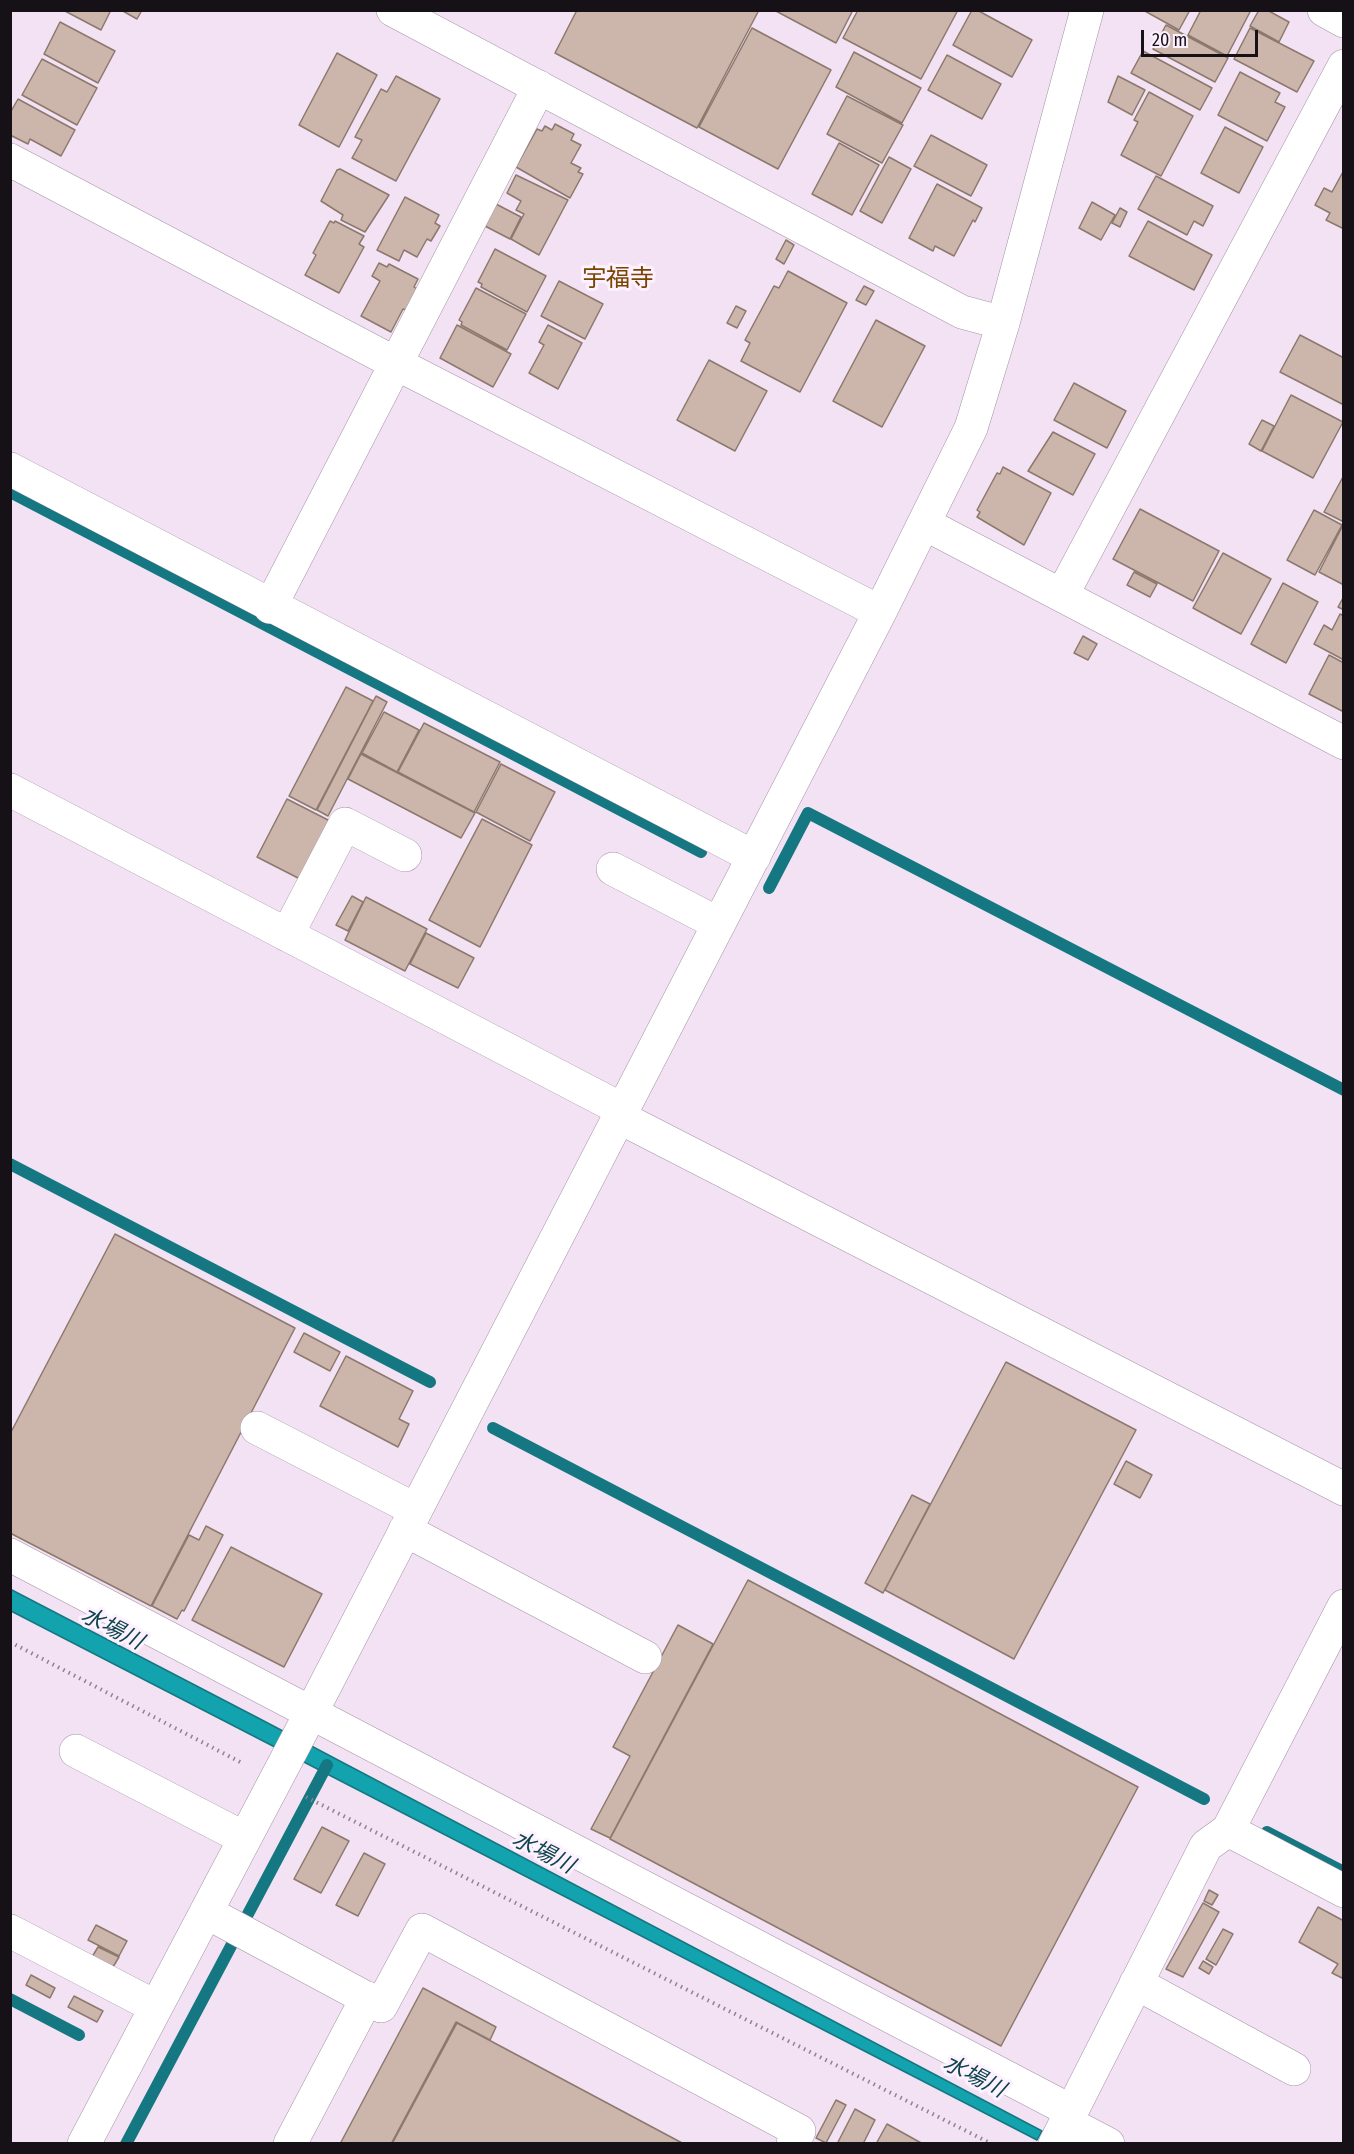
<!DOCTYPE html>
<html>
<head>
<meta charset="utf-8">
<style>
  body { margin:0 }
  #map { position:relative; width:1354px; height:2154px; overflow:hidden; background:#f2e2f4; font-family:"Fira Sans Condensed",sans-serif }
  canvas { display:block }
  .frame { position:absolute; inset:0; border:12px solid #161117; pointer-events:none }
  .scale { position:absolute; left:1141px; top:30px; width:117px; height:27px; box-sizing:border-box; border:3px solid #161117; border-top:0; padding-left:8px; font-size:18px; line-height:21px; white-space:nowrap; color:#161117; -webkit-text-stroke:4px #fdf0ff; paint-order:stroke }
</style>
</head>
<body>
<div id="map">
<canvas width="1354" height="2154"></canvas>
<div class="frame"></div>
<div class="scale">20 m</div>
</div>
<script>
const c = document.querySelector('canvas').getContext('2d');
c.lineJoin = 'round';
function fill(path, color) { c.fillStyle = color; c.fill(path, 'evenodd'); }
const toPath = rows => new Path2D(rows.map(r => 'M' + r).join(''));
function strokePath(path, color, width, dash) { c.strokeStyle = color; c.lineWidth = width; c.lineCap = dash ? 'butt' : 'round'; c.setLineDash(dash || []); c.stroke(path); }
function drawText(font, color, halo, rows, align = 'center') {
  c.font = font + ' "Fira Sans Condensed","Noto Sans JP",sans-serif'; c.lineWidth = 6; c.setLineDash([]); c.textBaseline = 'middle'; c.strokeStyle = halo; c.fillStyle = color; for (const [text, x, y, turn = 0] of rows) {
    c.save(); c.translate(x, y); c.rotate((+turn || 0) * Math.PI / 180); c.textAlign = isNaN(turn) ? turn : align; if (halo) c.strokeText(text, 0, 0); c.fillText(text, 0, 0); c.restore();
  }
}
const water = toPath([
  [10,1589,262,1720,1042,2131,1037,2140,11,1611,10,1589]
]);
fill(water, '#13a3ae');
strokePath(water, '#147781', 1.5);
strokePath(toPath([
  [10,492,701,852],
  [769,888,808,813,1344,1090],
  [10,1164,430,1382],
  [493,1428,1204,1799],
  [1267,1832,1344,1872],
  [10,1999,79,2035],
  [126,2144,327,1765]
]), '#147781', 12);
const building = toPath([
  [63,10,111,10,101,30,63,10],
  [121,10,142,10,137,19,121,10],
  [577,10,759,10,697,128,555,53,577,10],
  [774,10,853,10,836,43,774,10],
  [858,10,958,10,921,79,843,38,858,10],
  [972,10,977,10,1032,40,1012,77,953,45,972,10],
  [1143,10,1190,10,1179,30,1143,10],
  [1201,10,1251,10,1227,56,1188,35,1201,10],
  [1259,10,1267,10,1289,22,1279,42,1250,26,1259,10],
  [60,22,115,51,98,83,44,54,60,22],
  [1166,25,1228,58,1215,82,1153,49,1166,25],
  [752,28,831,70,778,169,699,127,752,28],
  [1250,28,1314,61,1297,92,1234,59,1250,28],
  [1143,51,1212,88,1200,110,1131,73,1143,51],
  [854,52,921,88,902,123,836,87,854,52],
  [337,53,377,75,339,147,299,125,337,53],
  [947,55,1001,84,982,119,928,90,947,55],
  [42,59,97,88,77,125,22,95,42,59],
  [1240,72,1280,93,1275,102,1285,107,1267,141,1218,115,1240,72],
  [396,76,440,99,396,181,352,158,362,140,355,137,381,89,387,92,396,76],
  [1118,76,1145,90,1132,115,1108,102,1118,76],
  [1149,92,1193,116,1161,176,1121,155,1138,122,1134,120,1149,92],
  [847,96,903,125,882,163,827,134,847,96],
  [18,99,75,130,61,156,30,139,28,144,10,135,10,113,18,99],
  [555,124,574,134,571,140,581,145,571,163,581,168,578,172,583,174,570,198,516,167,537,129,542,131,545,126,552,130,555,124],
  [1225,127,1263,147,1239,193,1201,173,1225,127],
  [931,135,987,165,971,196,914,166,931,135],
  [839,143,879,165,852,215,812,194,839,143],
  [889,157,911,169,882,223,860,211,889,157],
  [340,169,389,195,365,232,341,220,343,215,321,201,337,170,340,169],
  [1344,170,1344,229,1326,220,1330,213,1315,205,1324,188,1332,192,1344,170],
  [516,175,568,200,539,255,511,239,524,214,516,210,521,201,507,193,516,175],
  [1156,176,1213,206,1203,226,1194,221,1187,235,1138,209,1156,176],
  [937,184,982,208,975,222,973,220,954,256,935,246,933,251,909,238,937,184],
  [405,197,439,215,435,223,440,226,431,241,427,239,417,257,404,250,399,261,377,250,405,197],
  [1092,202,1115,215,1101,240,1079,228,1092,202],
  [494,203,521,217,510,239,483,225,494,203],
  [1120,208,1127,212,1120,227,1112,223,1120,208],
  [330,221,334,223,335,221,364,236,359,244,364,247,339,293,305,275,316,255,313,253,330,221],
  [1148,221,1212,255,1194,290,1129,256,1148,221],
  [786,240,794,245,784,264,776,259,786,240],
  [495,249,546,276,527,312,481,287,482,284,478,282,495,249],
  [379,263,387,267,389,264,418,279,414,287,417,289,406,310,403,309,391,332,361,316,380,281,372,276,379,263],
  [788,271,847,303,800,392,741,361,750,343,745,340,774,286,779,288,788,271],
  [559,281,603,304,585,339,541,316,559,281],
  [864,286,874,291,866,305,856,300,864,286],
  [476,288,526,314,507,350,461,325,462,322,459,320,476,288],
  [736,306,746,311,737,328,727,323,736,306],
  [876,320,925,346,882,427,833,401,876,320],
  [457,325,511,354,493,387,440,358,457,325],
  [548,325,582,343,558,389,529,373,544,345,539,342,548,325],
  [1300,335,1344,358,1344,405,1280,372,1300,335],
  [709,360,767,391,735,451,677,420,709,360],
  [1074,383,1126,411,1107,448,1054,420,1074,383],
  [1291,395,1343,422,1313,478,1262,451,1291,395],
  [1262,420,1274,426,1261,451,1249,444,1262,420],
  [1053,432,1095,454,1073,495,1028,471,1053,432],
  [1003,467,1051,493,1024,545,977,517,980,512,977,510,997,473,1000,474,1003,467],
  [1344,475,1344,522,1324,512,1344,475],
  [1140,509,1219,551,1193,601,1113,559,1140,509],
  [1314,510,1342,525,1315,575,1287,560,1314,510],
  [1343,525,1344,526,1344,585,1319,572,1343,525],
  [1223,553,1271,579,1241,634,1193,608,1223,553],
  [1134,572,1157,584,1150,597,1127,585,1134,572],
  [1283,583,1318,602,1286,663,1251,644,1283,583],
  [1343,598,1344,599,1344,610,1338,607,1343,598],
  [1340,614,1344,616,1344,660,1314,644,1324,625,1332,630,1340,614],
  [1083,636,1097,644,1088,660,1074,653,1083,636],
  [1329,655,1344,663,1344,712,1309,694,1329,655],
  [346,687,373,701,316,810,289,796,346,687],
  [376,696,387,702,328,816,317,810,376,696],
  [384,712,419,730,397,772,362,753,384,712],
  [424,723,500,762,474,812,398,772,424,723],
  [361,754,475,813,461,838,348,779,361,754],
  [501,764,555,792,530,841,476,812,501,764],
  [287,799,330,821,300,879,257,857,287,799],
  [482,819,532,845,480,947,429,920,482,819],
  [352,896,363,902,348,931,336,925,352,896],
  [366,897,427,929,405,971,345,940,366,897],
  [426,933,474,958,458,988,410,964,426,933],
  [115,1234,295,1328,151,1606,10,1533,10,1434,115,1234],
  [304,1333,340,1352,330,1371,294,1352,304,1333],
  [346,1356,413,1391,399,1419,409,1424,398,1447,320,1406,346,1356],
  [1006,1362,1136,1430,1014,1659,885,1590,1006,1362],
  [1126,1461,1152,1475,1140,1498,1114,1484,1126,1461],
  [912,1495,930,1504,883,1593,865,1583,912,1495],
  [206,1526,223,1535,184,1611,182,1610,177,1619,152,1606,189,1535,199,1540,206,1526],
  [231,1547,322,1594,284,1667,192,1620,231,1547],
  [748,1580,1138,1787,1001,2046,610,1839,748,1580],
  [678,1625,713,1644,610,1838,591,1829,630,1756,613,1747,678,1625],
  [322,1827,349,1841,321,1893,294,1879,322,1827],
  [364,1853,385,1864,358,1916,336,1905,364,1853],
  [1209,1890,1218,1895,1212,1905,1204,1901,1209,1890],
  [1203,1903,1219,1912,1183,1977,1166,1969,1203,1903],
  [1318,1907,1344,1921,1344,1979,1332,1973,1338,1964,1299,1942,1318,1907],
  [96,1925,127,1941,119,1956,88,1940,96,1925],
  [1223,1929,1233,1934,1216,1965,1206,1959,1223,1929],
  [98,1947,119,1957,113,1967,92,1957,98,1947],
  [1203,1961,1213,1967,1209,1974,1199,1968,1203,1961],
  [31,1975,55,1988,50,1998,26,1985,31,1975],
  [423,1988,496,2027,490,2040,456,2022,391,2144,340,2144,423,1988],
  [74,1996,103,2011,97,2022,68,2007,74,1996],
  [457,2023,684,2144,392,2144,457,2023],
  [836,2100,846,2105,826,2143,816,2138,836,2100],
  [855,2109,875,2120,863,2144,837,2144,855,2109],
  [887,2124,923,2144,876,2144,887,2124]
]);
fill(building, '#ccb6ab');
strokePath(building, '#8c786d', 1.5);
const minor = toPath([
  [393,10,962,312,1003,323],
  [1324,10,1344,21],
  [10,160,395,363,880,612],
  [10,469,754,857],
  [925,524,1344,743],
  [1062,595,1344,66],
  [270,607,539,87],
  [10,790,623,1110],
  [613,869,719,924],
  [287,935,345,824,405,855],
  [619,1117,1344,1489],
  [257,1428,416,1510],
  [405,1530,645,1657],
  [10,1555,1071,2111],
  [76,1751,244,1838],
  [1228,1830,1344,1891],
  [206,1912,381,2006,422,1930,799,2131,793,2144],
  [10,1931,156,2007],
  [1136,1983,1294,2069],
  [1066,2122,1108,2144],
  [84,2144,312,1711,880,612,971,428,1003,323,1087,10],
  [290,2144,367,1998],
  [1055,2144,1206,1846,1228,1830,1344,1606]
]);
strokePath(minor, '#a495a6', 34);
strokePath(toPath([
  [10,1642,244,1764],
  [306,1797,992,2144]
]), '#8e8390', 4, [1.5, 4.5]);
strokePath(minor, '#fff', 33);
drawText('italic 22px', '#0a4348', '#fdf0ff', [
  ["水場川",112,1629,27],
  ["水場川",543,1853,27],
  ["水場川",974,2077,27]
]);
drawText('24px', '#784500', '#fdf0ff', [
  ["宇福寺",618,279]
]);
</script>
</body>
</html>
